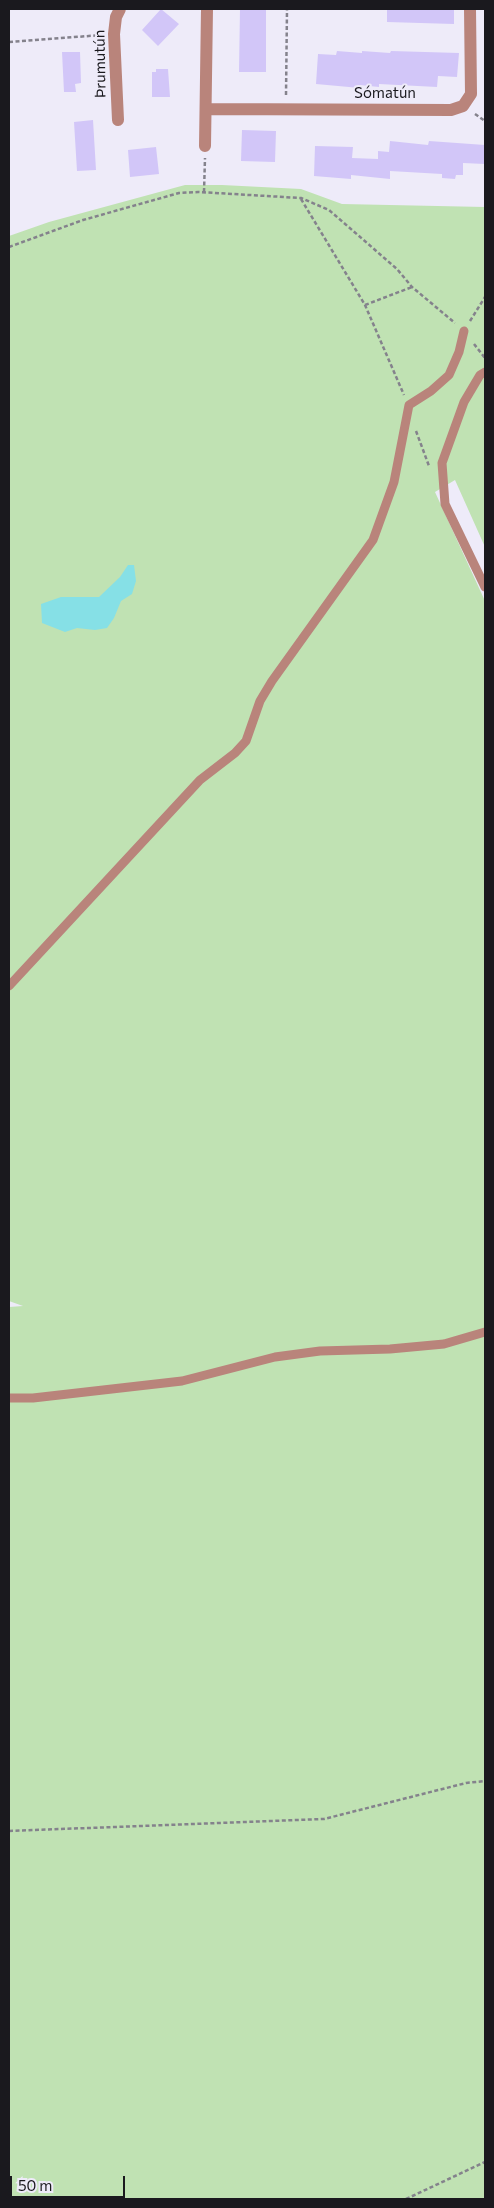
<!DOCTYPE html>
<html>
<head>
<meta charset="utf-8">
<style>
  body { margin:0 }
  #map { position:relative; width:494px; height:2208px; overflow:hidden; background:#eeebf9; font-family:Commissioner,sans-serif }
  canvas { display:block }
  .frame { position:absolute; inset:0; border:10px solid #1a191e; pointer-events:none }
  .scale { position:absolute; left:10px; top:2176px; width:115px; height:22px; box-sizing:border-box; border:2px solid #1a191e; border-top:0; padding-left:6px; font-size:15px; line-height:18px; white-space:nowrap; color:#1a191e; -webkit-text-stroke:4px #eeebf9; paint-order:stroke }
</style>
</head>
<body>
<div id="map">
<canvas width="494" height="2208"></canvas>
<div class="frame"></div>
<div class="scale">50 m</div>
</div>
<script>
const c = document.querySelector('canvas').getContext('2d');
c.lineJoin = 'round';
function fill(path, color) { c.fillStyle = color; c.fill(path, 'evenodd'); }
const toPath = rows => new Path2D(rows.map(r => 'M' + r).join(''));
function strokePath(path, color, width, dash) { c.strokeStyle = color; c.lineWidth = width; c.lineCap = dash ? 'butt' : 'round'; c.setLineDash(dash || []); c.stroke(path); }
function drawText(font, color, halo, rows, align = 'center') {
  c.font = font + ' Commissioner,sans-serif'; c.lineWidth = 4; c.setLineDash([]); c.textBaseline = 'middle'; c.strokeStyle = halo; c.fillStyle = color; for (const [text, x, y, turn = 0] of rows) {
    c.save(); c.translate(x, y); c.rotate((+turn || 0) * Math.PI / 180); c.textAlign = isNaN(turn) ? turn : align; if (halo) c.strokeText(text, 0, 0); c.fillText(text, 0, 0); c.restore();
  }
}
fill(toPath([
  [185,185,222,185,301,189,342,204,485,207,485,547,455,480,435,492,485,601,485,2199,9,2199,9,1307,23,1306,9,1301,9,236,49,222]
]), '#c0e2b3');
fill(toPath([
  [128,565,134,565,136,581,132,594,121,601,114,618,107,628,95,630,77,628,65,632,42,623,41,604,61,597,99,597,120,577]
]), '#86e0e6');
fill(toPath([
  [161,9,179,24,158,46,142,30],
  [240,9,266,9,266,72,239,72],
  [387,9,454,9,454,24,387,22],
  [337,51,362,53,362,51,390,53,391,51,459,53,457,77,438,76,437,87,379,84,379,87,360,85,360,88,316,84,318,54,336,55],
  [62,52,80,52,81,83,75,84,76,92,64,92],
  [156,69,168,69,170,97,152,97,152,72,156,72],
  [93,120,96,170,77,171,74,122],
  [242,130,276,131,275,162,241,161],
  [390,141,428,145,429,141,485,145,485,164,463,163,463,175,456,175,455,179,442,178,442,174,390,171,390,179,351,175,351,179,314,176,315,146,353,147,352,158,378,159,378,151,389,152],
  [156,147,159,174,130,177,128,150]
]), '#d2c6f8');
strokePath(toPath([
  [9,42,102,35],
  [286,95,287,9],
  [475,114,485,121],
  [204,192,205,158],
  [301,199,365,305,404,395],
  [9,247,83,220,179,193,198,192,301,198,329,210,397,269,412,287,455,323],
  [365,305,412,287],
  [470,321,485,297],
  [474,344,485,358],
  [416,431,429,466],
  [9,1831,324,1819,466,1783,485,1781],
  [406,2199,485,2162]
]), '#84828c', 2.5, [4, 2.5]);
strokePath(toPath([
  [485,372,480,375,464,402,442,463,445,504,485,587],
  [9,986,200,780,235,753,246,741,260,701,272,681,373,540,394,482,409,405,431,391,449,375,459,352,464,331],
  [9,1398,33,1398,182,1381,275,1357,320,1351,390,1349,444,1344,485,1332]
]), '#b9847b', 9);
strokePath(toPath([
  [206,109,451,110,463,106,471,94,470,9],
  [118,120,114,34,116,17,120,9],
  [205,146,207,9]
]), '#b9847b', 12);
drawText('15px', '#1a191e', '#eeebf9', [
  ["Þrumutún",100,64,-91],
  ["Sómatún",385,93]
]);
</script>
</body>
</html>
